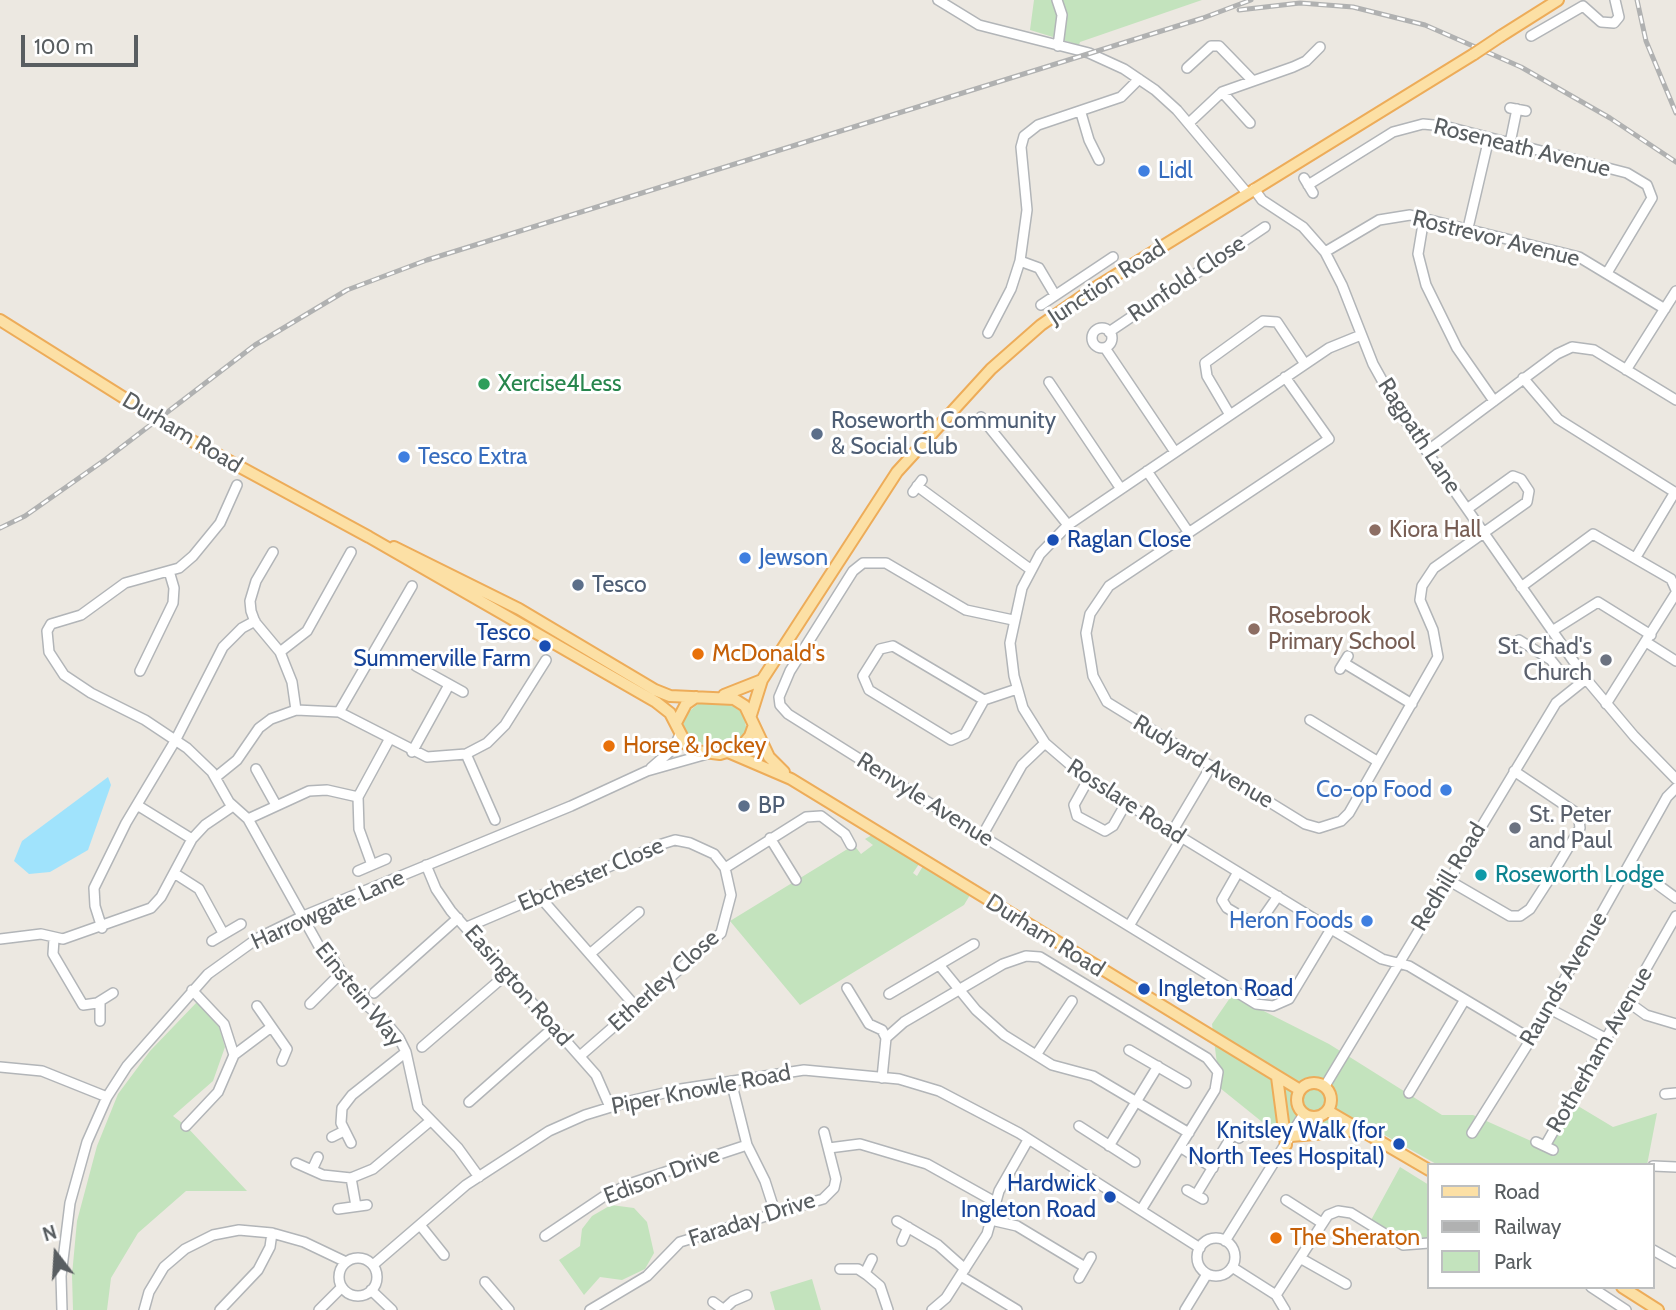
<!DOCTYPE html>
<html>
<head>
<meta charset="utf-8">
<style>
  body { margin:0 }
  #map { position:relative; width:1676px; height:1310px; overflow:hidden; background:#ece8e1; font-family:Cabin,sans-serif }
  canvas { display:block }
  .legend { position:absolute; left:1427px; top:1163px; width:228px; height:126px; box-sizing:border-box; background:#fff; border:2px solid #bdbfc0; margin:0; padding:9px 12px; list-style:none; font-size:21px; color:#595e61 }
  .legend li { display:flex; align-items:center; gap:14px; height:35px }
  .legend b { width:35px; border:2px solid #bdbfc0 }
  .north { position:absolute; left:21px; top:1219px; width:70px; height:70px; -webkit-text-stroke:5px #fff; paint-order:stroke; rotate:343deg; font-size:19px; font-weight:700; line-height:28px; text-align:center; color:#595e61 }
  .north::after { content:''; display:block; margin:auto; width:24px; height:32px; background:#595e61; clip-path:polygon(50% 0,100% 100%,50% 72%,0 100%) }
  .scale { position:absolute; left:21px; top:35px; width:117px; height:32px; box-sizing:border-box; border:4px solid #595e61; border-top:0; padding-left:9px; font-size:21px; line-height:24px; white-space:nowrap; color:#595e61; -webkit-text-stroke:5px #fff; paint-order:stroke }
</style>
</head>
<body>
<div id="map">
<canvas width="1676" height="1310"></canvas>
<ul class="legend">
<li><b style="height:9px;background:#fce0a5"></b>Road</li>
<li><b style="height:9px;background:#b0b1b1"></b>Railway</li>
<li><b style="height:19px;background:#c3e3bd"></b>Park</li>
</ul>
<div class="north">N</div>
<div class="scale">100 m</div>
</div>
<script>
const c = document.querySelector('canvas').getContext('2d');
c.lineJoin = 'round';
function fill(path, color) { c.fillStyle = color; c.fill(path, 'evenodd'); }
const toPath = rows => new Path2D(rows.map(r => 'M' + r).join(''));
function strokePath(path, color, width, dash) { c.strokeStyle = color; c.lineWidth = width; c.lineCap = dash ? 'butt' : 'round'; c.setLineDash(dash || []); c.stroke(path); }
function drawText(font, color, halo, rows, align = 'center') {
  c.font = font + ' Cabin,sans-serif'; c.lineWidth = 6; c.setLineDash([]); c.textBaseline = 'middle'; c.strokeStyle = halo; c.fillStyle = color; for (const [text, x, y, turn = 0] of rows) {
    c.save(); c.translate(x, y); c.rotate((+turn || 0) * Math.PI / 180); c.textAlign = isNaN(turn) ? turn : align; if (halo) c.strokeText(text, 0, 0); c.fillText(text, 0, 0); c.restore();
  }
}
fill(toPath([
  [1034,0,1202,0,1080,42,1079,45,1030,30],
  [707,702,731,705,743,713,747,731,737,744,711,748,689,739,683,723,686,714,698,704],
  [872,835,919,864,913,873,917,876,923,866,970,895,964,905,800,1005,730,921,854,845,861,854,873,845,865,839],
  [1232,995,1329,1044,1442,1115,1473,1115,1549,1149,1573,1103,1613,1127,1657,1113,1647,1165,1438,1165,1381,1133,1287,1142,1220,1088,1212,1024],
  [197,1002,219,1027,225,1047,213,1081,173,1116,186,1126,247,1191,186,1191,138,1233,111,1278,107,1310,73,1310,72,1275,77,1221,97,1146,118,1094,150,1051],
  [1400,1167,1429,1185,1429,1239,1413,1244,1370,1222],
  [611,1205,634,1208,647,1222,654,1253,645,1269,622,1280,600,1277,584,1295,559,1260,580,1246,582,1229,592,1216],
  [812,1279,821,1310,775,1310,770,1292]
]), '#c3e3bd');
fill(toPath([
  [108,777,111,785,88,850,50,872,29,874,14,861,22,841]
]), '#a0e3fc');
const minor = toPath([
  [938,0,979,25,1089,53,1124,69,1155,90,1177,110,1247,193],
  [1057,0,1062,15,1058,46],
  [1531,36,1583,6,1601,22,1614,23,1619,17,1615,0],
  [1187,68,1211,46,1219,46,1252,80],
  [1222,92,1250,123],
  [1510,108,1526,111],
  [1081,113,1089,140,1099,160],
  [1189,123,1222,92,1293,67,1306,61,1320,47],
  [1510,143,1517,109],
  [1304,178,1313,193],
  [1308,185,1393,132,1423,124,1444,126,1627,173,1647,185,1652,198,1607,273],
  [1254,189,1262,200,1303,227,1325,252,1342,285,1373,364,1402,416,1586,679,1634,736,1676,779],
  [1424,218,1418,254,1426,285,1457,348,1494,401],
  [1468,228,1489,138],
  [1325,252,1379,220,1410,215,1579,257,1665,309],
  [1020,261,1039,268,1055,295],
  [1041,305,1113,257],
  '1092 338a10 10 0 1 1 20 0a10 10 0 1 1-20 0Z',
  [1109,332,1265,227],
  [988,333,1011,289,1020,261,1027,210,1021,147,1024,136,1038,125,1121,97,1139,79],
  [1361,335,1329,348,1068,525,1040,554,1022,588,1010,643,1014,676,1023,708,1045,743,1088,780,1331,929,1382,959,1409,966,1531,1039],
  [1105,348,1175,452],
  [1626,370,1676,291],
  [1285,377,1329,439,1109,586,1090,614,1086,633,1093,676,1107,702,1305,824,1319,828,1341,821,1349,813,1438,657,1433,630,1420,600,1422,586,1434,568,1527,502,1529,491,1521,479,1513,476,1467,509],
  [1523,378,1558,419,1676,493],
  [1049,382,1121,489],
  [1230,415,1207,376,1205,363,1263,321,1277,322,1305,364],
  [981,417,1068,525],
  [1427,451,1557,354,1572,347,1594,350,1676,400],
  [1147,471,1189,533],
  [237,485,220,523,193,556,179,568,125,583,81,615,51,624,47,631,49,652,64,675,91,693,145,720,187,748,212,772,229,802,248,819,320,948,335,962,359,999,383,1019,399,1038,406,1052,418,1107,458,1148,479,1177],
  [917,486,1030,569],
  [913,492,922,480],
  [273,552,256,581,250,601,251,611,255,622,280,652,292,682,296,710],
  [1636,557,1675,492],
  [1521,587,1593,534,1671,579,1676,590],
  [1013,620,966,610,886,563,863,563,853,571,790,671,779,697,780,705,788,714,982,836,1256,1004,1273,1006,1289,999,1331,929],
  [1552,631,1598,602,1651,635],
  [1519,640,1551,660,1559,670],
  [1646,642,1676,661],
  [280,652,307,631,351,552],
  [1344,663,1412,704],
  [416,666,463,692],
  [1340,669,1348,656],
  [140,671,173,603,174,588,169,571],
  [984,700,893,646,880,649,863,676,869,690,951,740,965,734,984,700,1017,689],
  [1606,704,1676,593],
  [339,712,412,586],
  [1310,720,1377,761],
  [412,752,449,685],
  [466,754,495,820],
  [651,768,674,748,680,734],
  [256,769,276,805],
  [216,777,237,760,259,728,271,719,296,710,339,712,427,757,466,754,487,743,505,725,546,660],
  [1088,780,1074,805,1077,816,1105,831,1113,826,1125,805],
  [137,805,192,839],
  [248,819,309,791,327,790,358,797],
  [1172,832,1210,768],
  [982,836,1022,765,1045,743],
  [770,838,796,880],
  [372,865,359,829,358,797,389,740],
  [426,865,436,889,451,911,596,1075,610,1107],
  [1631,865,1676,898],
  [725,868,806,817,821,816,845,834,851,845],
  [358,871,386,859],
  [1238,872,1222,900,1227,908,1249,921,1262,919,1278,896],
  [174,873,199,889,223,933],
  [1448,880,1510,916,1520,916,1530,909,1552,875,1580,828,1579,820,1575,812,1514,771],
  [540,897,636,1007],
  [1129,926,1182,837],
  [467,927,662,844,675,840,690,843,714,854,725,868,731,895,721,933,580,1056],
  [102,928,95,906,94,888,126,823,175,741,223,647,242,628,255,621],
  [0,939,41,934,63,939,151,908,161,897,192,839,205,825,233,806],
  [54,939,53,954,83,1005,97,1003,113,993],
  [212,941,241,924],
  [591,953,639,912],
  [940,966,976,1010,1004,1035,1052,1065,1093,1076,1189,1133],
  [847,988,869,1024,882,1030,886,1038],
  [374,993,458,918],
  [889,994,974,944],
  [100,1002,100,1021],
  [1628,1002,1646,1015,1676,1024],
  [310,1004,342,972],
  [257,1006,287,1049,282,1061],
  [1548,1008,1605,1038],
  [422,1047,508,973],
  [1129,1050,1186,1083],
  [234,1055,270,1028],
  [1036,1055,1072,1001],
  [0,1067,42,1071,107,1097],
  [882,1078,886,1038,904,1022,1003,964,1026,956,1040,957,1207,1058,1218,1072,1215,1090,1141,1210],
  [731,1081,747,1145,765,1181,775,1212],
  [1325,1086,1556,703,1586,679],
  [1409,1093,1464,1001],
  [1665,1094,1676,1093],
  [469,1102,554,1027],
  [186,1126,218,1092,234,1055,224,1024,192,990],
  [1079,1126,1135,1162],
  [1227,1130,1239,1138],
  [1472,1133,1531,1039,1667,797,1676,788],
  [332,1137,344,1131],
  [1536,1142,1553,1150],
  [351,1143,341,1123,342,1108,352,1095,406,1052],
  [1109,1146,1158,1066],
  [1545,1146,1676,916],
  [1180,1147,1213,1168],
  [829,1148,860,1144,927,1164,995,1202],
  [296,1163,323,1175,351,1178,373,1169,429,1122],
  [1653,1166,1676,1167],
  [312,1170,318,1157],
  [351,1178,356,1206],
  [1187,1190,1203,1199],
  [1196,1195,1233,1134],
  [1286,1200,1322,1223],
  [338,1209,367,1205],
  [991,1220,1017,1226,1085,1267],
  [897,1221,938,1245,965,1269],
  [420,1225,444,1255],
  [545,1236,603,1197,632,1183,747,1145],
  '1197 1257a19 19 0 1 1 38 0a19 19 0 1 1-38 0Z',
  [902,1241,908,1227],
  [1225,1241,1304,1114],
  [1653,1250,1676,1263],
  [1300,1258,1346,1284],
  '339 1277a19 19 0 1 1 38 0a19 19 0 1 1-38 0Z',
  [373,1265,466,1185,549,1131,585,1115,634,1100,681,1089,804,1070,899,1079,939,1091,1019,1133,1200,1248],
  [1232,1267,1276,1295,1285,1310],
  [840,1269,858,1269,867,1275,880,1286,888,1310],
  [865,1273,872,1259],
  [961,1276,1017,1310],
  [1079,1278,1091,1257],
  [485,1282,509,1310],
  [1591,1287,1626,1310],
  [371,1290,392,1310],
  [1276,1295,1328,1215,1338,1211,1351,1213,1403,1245,1429,1243],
  [713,1302,724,1310],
  [62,1310,61,1276,70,1203,87,1142,107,1097,127,1066,208,974,258,938,301,917,571,806,647,771,707,754],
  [144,1310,149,1292,164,1267,185,1249,213,1235,239,1230,272,1233,304,1242,346,1262],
  [220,1310,258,1270,270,1247,272,1233],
  [319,1310,342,1287],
  [590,1310,647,1276,680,1242,823,1199,834,1188,836,1179,824,1132],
  [723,1310,733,1301,747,1295],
  [932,1310,946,1298,987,1234,999,1191,1028,1140],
  [1185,1310,1207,1274]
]);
const major = toPath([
  [1501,36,1558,0],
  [0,320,137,406],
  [183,436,369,537,656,702,670,713,686,744,696,751,720,754,740,748,750,736,754,725],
  [394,547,519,609,655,690,670,696,734,699,745,706,769,757,784,772],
  [724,695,762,680],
  [751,715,762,680,897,472,991,369,1041,325,1090,291,1474,54],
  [676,723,686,704,696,697],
  [728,752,791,779,1300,1090],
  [1277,1077,1286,1145],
  '1297 1100a17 17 0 1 1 34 0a17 17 0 1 1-34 0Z',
  [1328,1111,1429,1170],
  [1291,1136,1363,1130],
  [1622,1287,1658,1310]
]);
strokePath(minor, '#b2b5b8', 12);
strokePath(major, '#edac59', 14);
strokePath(minor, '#fff', 9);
strokePath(major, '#fce0a5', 10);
const rail = toPath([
  [1637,0,1646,41,1676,113],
  [1239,10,1300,3,1353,7,1425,25,1521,67,1610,118,1676,162],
  [0,528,25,516,106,459,255,345,347,290,427,260,1203,18,1251,0]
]);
strokePath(rail, '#b0b1b1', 5);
strokePath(rail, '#fff', 2.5, [8]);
const majorBridge = toPath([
  [1474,54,1501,36],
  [137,406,183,436]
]);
strokePath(majorBridge, '#edac59', 14, []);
strokePath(majorBridge, '#fce0a5', 10);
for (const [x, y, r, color] of [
  [1144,171,7,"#3f7fe0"],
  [484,384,7,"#2e9e5b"],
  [817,434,7,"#5c6f8a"],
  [404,457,7,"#3f7fe0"],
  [1375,530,7,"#8d6e63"],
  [1053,540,7,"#1a4fb4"],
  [745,558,7,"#3f7fe0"],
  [578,585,7,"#5c6f8a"],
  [1254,629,7,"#8d6e63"],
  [545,646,7,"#1a4fb4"],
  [698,654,7,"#e8710a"],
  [1606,660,7,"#6b7280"],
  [609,746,7,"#e8710a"],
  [1446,790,7,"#3f7fe0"],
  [744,806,7,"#5c6f8a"],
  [1515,828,7,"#6b7280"],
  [1481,875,7,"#0f9aa8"],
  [1367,921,7,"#3f7fe0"],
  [1144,989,7,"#1a4fb4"],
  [1399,1144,7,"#1a4fb4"],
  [1110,1197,7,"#1a4fb4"],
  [1276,1238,7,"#e8710a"]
]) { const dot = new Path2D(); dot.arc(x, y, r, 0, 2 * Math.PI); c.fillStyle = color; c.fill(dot); strokePath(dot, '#fff', 2.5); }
drawText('23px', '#595e61', '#fff', [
  ["Roseneath Avenue",1522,148,14],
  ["Rostrevor Avenue",1496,239,14],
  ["Runfold Close",1187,279,-34],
  ["Junction Road",1107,283,-33],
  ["Durham Road",182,433,31],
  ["Ragpath Lane",1419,436,57],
  ["Rudyard Avenue",1203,762,31],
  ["Renvyle Avenue",925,800,32],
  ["Rosslare Road",1126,802,33],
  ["Ebchester Close",591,875,-23],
  ["Redhill Road",1449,877,-59],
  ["Harrowgate Lane",328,910,-24],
  ["Durham Road",1045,936,32],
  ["Raunds Avenue",1564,979,-60],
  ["Etherley Close",664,981,-42],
  ["Easington Road",518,986,49],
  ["Einstein Way",359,995,51],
  ["Rotherham Avenue",1600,1050,-60],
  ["Piper Knowle Road",701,1090,-11],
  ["Edison Drive",662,1176,-21],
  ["Faraday Drive",752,1220,-18]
]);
drawText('23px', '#366cbe', '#fff', [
  ["Lidl",1158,171],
  ["Tesco Extra",418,457],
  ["Jewson",759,558],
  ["Co-op Food",1432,790,"right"],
  ["Heron Foods",1353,921,"right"]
], 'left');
drawText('23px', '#27864d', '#fff', [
  ["Xercise4Less",498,384]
], 'left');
drawText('23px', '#4e5e75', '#fff', [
  ["Roseworth Community",831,421],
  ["& Social Club",831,447],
  ["Tesco",592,585],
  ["BP",758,806]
], 'left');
drawText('23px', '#785e54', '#fff', [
  ["Kiora Hall",1389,530],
  ["Rosebrook",1268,616],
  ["Primary School",1268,642]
], 'left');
drawText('23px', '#164399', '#fff', [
  ["Raglan Close",1067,540,"left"],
  ["Tesco",531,633],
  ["Summerville Farm",531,659],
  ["Ingleton Road",1158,989,"left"],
  ["Knitsley Walk (for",1385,1131],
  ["North Tees Hospital)",1385,1157],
  ["Hardwick",1096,1184],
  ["Ingleton Road",1096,1210]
], 'right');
drawText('23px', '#5b616d', '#fff', [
  ["St. Chad's",1592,647],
  ["Church",1592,673],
  ["St. Peter",1529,815,"left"],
  ["and Paul",1529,841,"left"]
], 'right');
drawText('23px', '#c56008', '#fff', [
  ["McDonald's",712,654],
  ["Horse & Jockey",623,746],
  ["The Sheraton",1290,1238]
], 'left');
drawText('23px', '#0d838f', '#fff', [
  ["Roseworth Lodge",1495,875]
], 'left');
</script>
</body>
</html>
